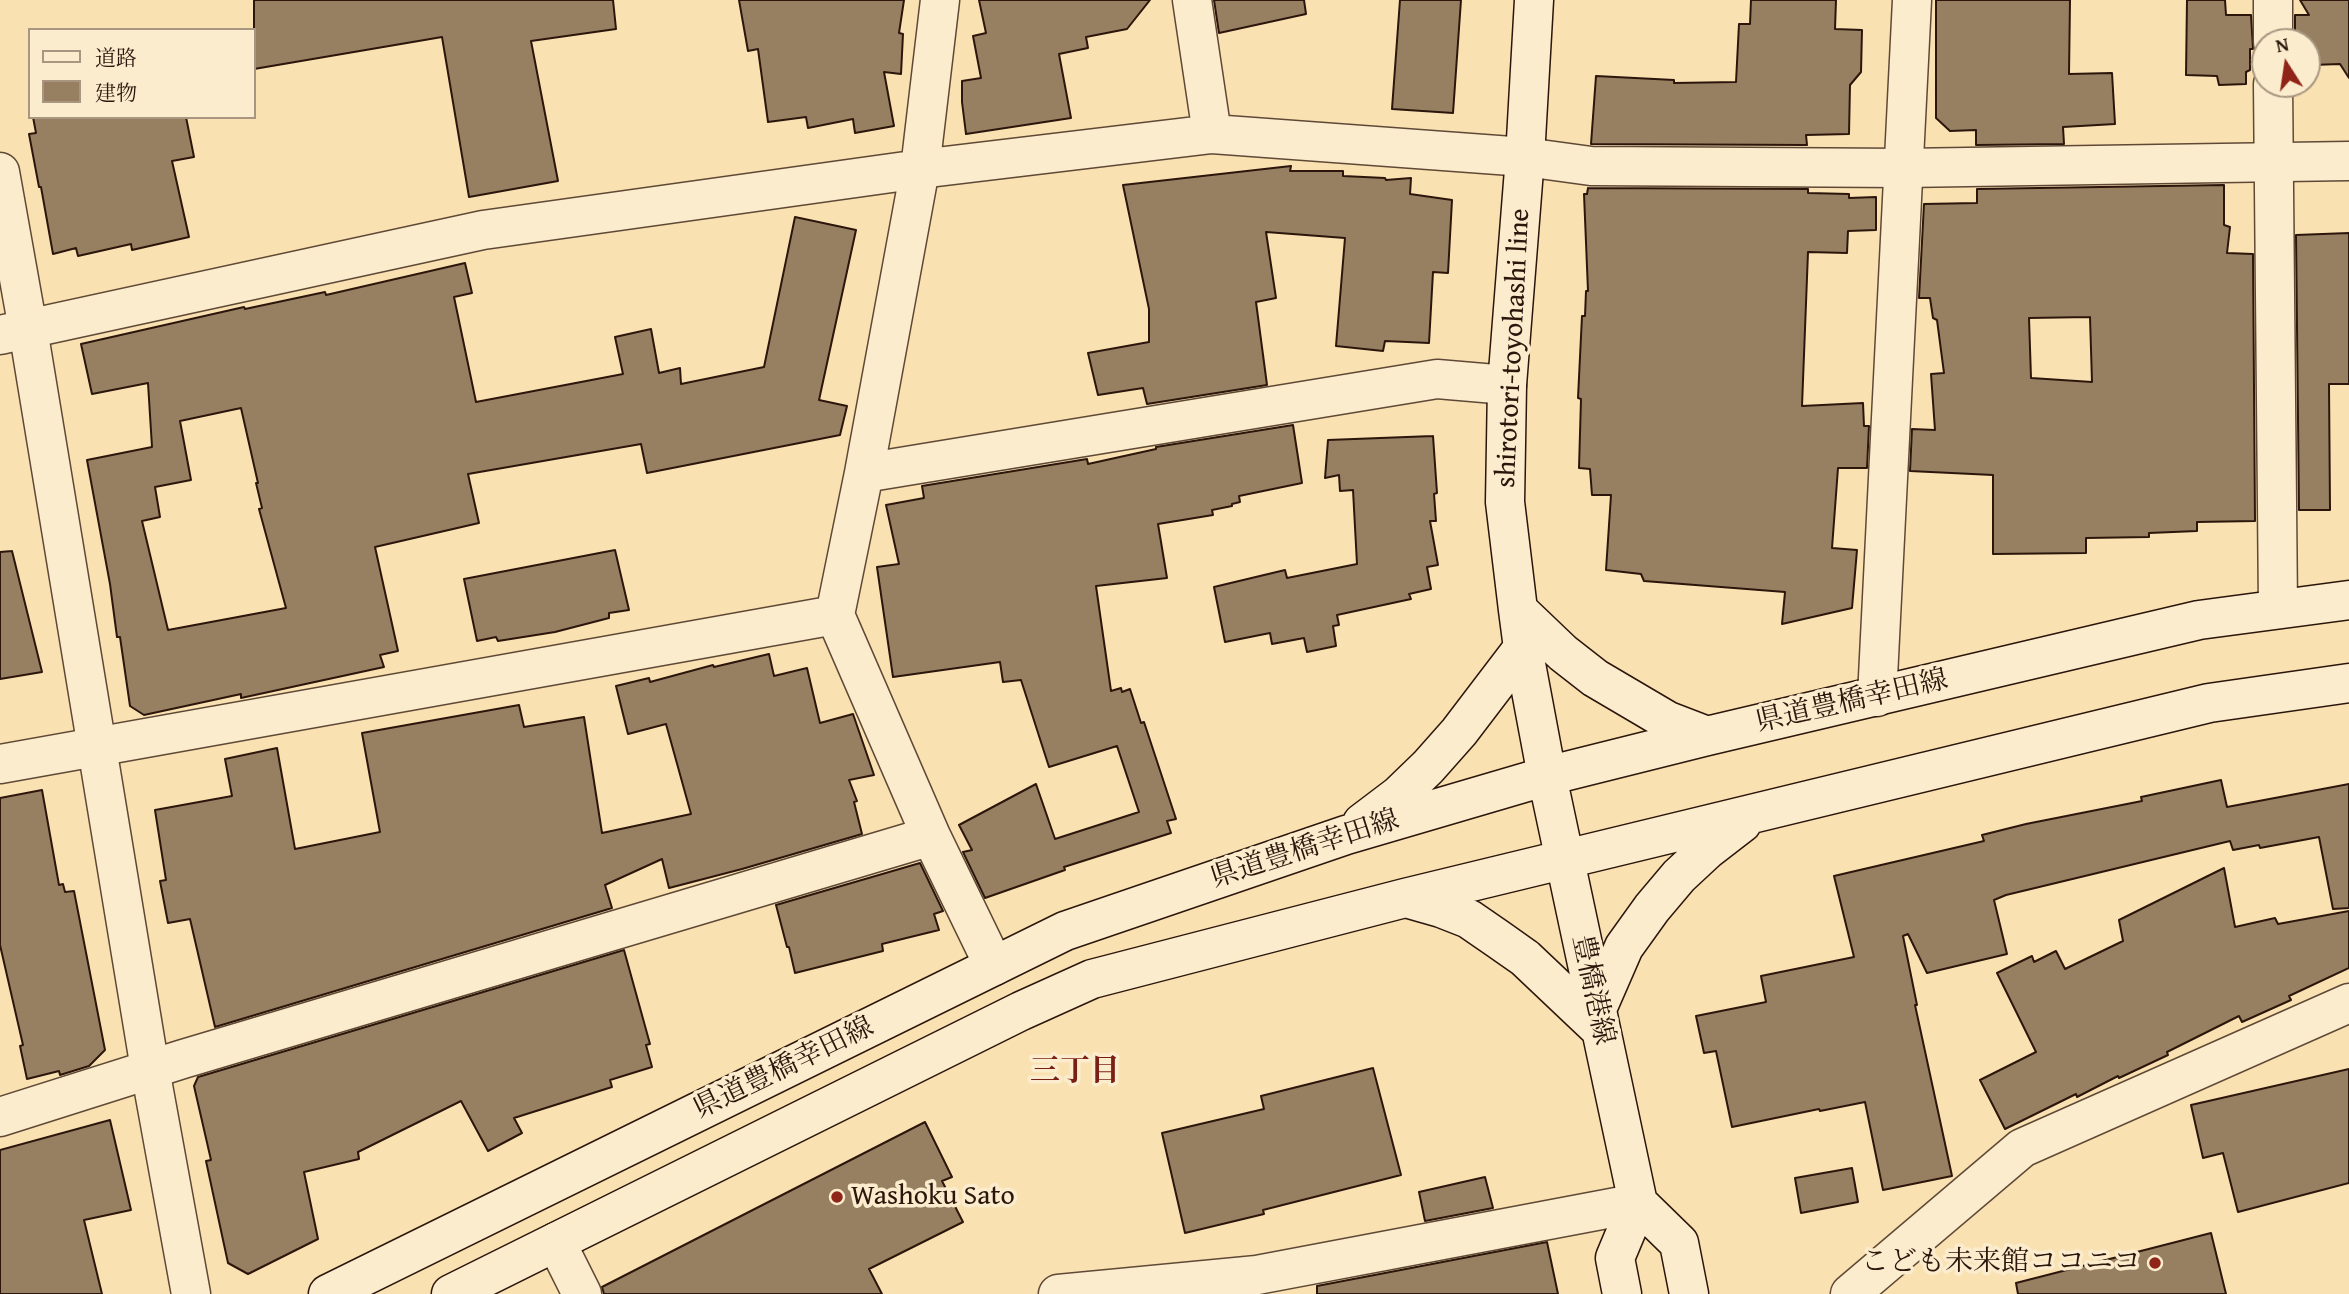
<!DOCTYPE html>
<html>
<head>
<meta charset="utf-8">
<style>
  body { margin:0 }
  #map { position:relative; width:2349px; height:1294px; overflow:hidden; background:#f9e1b2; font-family:"Gentium Book Plus","Noto Serif JP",serif }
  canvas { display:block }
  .legend { position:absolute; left:28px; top:28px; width:228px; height:91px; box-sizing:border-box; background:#fbeccd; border:2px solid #a89680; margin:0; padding:9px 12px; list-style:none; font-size:21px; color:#2c160c }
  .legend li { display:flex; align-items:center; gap:14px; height:35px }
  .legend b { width:35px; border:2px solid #a89680 }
  .north { position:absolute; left:2251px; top:28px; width:70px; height:70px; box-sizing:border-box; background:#fbeccd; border:2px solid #a89680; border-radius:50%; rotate:348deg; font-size:19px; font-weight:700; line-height:28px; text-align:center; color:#2c160c }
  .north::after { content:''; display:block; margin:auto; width:24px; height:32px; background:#8f2418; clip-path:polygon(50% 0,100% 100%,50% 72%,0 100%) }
</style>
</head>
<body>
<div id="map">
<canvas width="2349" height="1294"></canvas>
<ul class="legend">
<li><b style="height:9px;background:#fbeccd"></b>道路</li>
<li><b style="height:19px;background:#978062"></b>建物</li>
</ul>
<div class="north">N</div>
</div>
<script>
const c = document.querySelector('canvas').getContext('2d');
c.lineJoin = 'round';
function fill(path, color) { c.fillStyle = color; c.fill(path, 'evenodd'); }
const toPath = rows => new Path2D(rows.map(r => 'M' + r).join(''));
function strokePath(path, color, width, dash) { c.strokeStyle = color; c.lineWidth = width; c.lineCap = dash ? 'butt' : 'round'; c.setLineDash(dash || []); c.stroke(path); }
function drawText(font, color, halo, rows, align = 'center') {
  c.font = font + ' "Gentium Book Plus","Noto Serif JP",serif'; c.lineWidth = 7; c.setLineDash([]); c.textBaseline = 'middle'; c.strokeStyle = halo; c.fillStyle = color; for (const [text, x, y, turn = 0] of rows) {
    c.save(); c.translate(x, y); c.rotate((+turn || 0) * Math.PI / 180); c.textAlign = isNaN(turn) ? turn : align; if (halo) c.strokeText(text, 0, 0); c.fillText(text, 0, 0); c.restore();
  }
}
const building = toPath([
  [254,0,613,0,616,29,531,41,558,181,469,197,442,37,254,69,254,0],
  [739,0,904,0,899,33,903,34,901,74,884,72,894,126,855,133,853,119,808,128,806,117,768,122,758,49,748,51,739,0],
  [979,0,1150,0,1127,29,1086,37,1088,48,1059,54,1071,118,966,134,962,102,962,81,981,78,973,36,986,33,979,0],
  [1214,0,1304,0,1306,14,1219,33,1214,0],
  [1400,0,1461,0,1453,113,1392,109,1400,0],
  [1751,0,1836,0,1835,29,1862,30,1861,72,1850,85,1849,134,1806,135,1807,145,1591,144,1596,76,1674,80,1674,83,1736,82,1739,24,1750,24,1751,0],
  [1936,0,2070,0,2069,74,2112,73,2115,124,2063,127,2064,144,1976,145,1976,130,1950,131,1936,118,1936,0],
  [2187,0,2225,0,2226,15,2251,15,2253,49,2250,49,2250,70,2246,72,2246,84,2219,85,2217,76,2186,75,2187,0],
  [2300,0,2349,0,2349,78,2340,64,2312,65,2311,48,2307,48,2307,42,2295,42,2295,15,2309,15,2300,0],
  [33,117,186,117,194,157,172,161,189,237,132,250,131,244,78,256,76,248,53,254,41,187,39,187,29,134,36,133,33,117],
  [1291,166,1290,171,1343,171,1343,176,1385,178,1386,180,1411,178,1410,194,1452,200,1448,273,1433,272,1429,343,1385,341,1383,351,1336,346,1345,238,1266,232,1276,298,1256,302,1267,385,1147,404,1143,388,1098,395,1088,353,1149,342,1149,309,1123,185,1291,166],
  [2224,185,2224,225,2230,227,2227,253,2253,254,2255,521,2197,522,2197,531,2149,533,2149,537,2086,538,2086,553,1993,554,1993,475,1910,471,1912,429,1935,430,1931,374,1944,373,1937,320,1933,318,1930,298,1919,298,1924,204,1977,203,1977,189,2224,185],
  [2090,317,2092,382,2031,378,2029,318,2090,317],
  [1588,188,1808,189,1808,193,1849,194,1849,198,1876,197,1876,230,1848,231,1847,253,1808,252,1802,406,1863,403,1864,426,1869,426,1867,468,1838,468,1832,548,1857,550,1852,608,1782,624,1785,592,1644,581,1641,574,1606,570,1611,495,1592,495,1590,469,1579,468,1581,399,1578,398,1582,316,1585,316,1586,291,1588,291,1584,194,1587,194,1588,188],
  [795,217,856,230,819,400,847,406,840,435,647,473,641,444,468,474,479,523,375,547,398,651,380,655,384,667,241,698,241,694,144,715,130,706,120,637,117,637,110,584,87,460,152,447,148,383,92,394,81,344,244,307,245,309,325,292,326,295,465,263,472,293,454,297,476,402,623,374,615,337,651,329,659,373,680,368,681,384,764,367,795,217],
  [241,408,258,483,256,483,262,508,259,509,286,608,168,630,142,521,160,517,155,487,191,480,180,421,241,408],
  [2349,233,2349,384,2329,384,2330,510,2299,510,2296,235,2349,233],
  [1293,425,1302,483,1239,496,1240,502,1232,504,1232,506,1212,510,1213,515,1158,524,1167,578,1096,586,1111,691,1121,688,1122,692,1130,689,1141,723,1144,722,1176,819,1167,821,1171,833,1064,867,1065,870,985,898,963,852,972,850,959,825,1036,784,1055,839,1139,812,1117,746,1049,767,1021,680,1003,682,1000,662,893,677,877,567,899,564,886,505,924,498,922,486,1087,459,1088,464,1156,449,1156,447,1293,425],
  [1433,436,1437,493,1434,494,1436,521,1430,521,1438,565,1427,567,1431,589,1409,594,1411,599,1337,615,1339,625,1333,626,1336,646,1307,652,1304,638,1272,644,1270,633,1225,642,1214,587,1285,570,1287,578,1357,564,1353,490,1340,491,1339,475,1325,478,1328,440,1433,436],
  [615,550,629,610,609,613,609,618,555,632,498,641,496,637,477,641,464,579,615,550],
  [12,551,42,672,0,679,0,552,12,551],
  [769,654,774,676,807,668,820,723,853,714,874,775,849,780,857,801,854,802,862,834,742,869,669,888,662,859,605,885,612,908,215,1027,190,919,168,923,160,881,166,880,155,810,232,796,225,759,277,748,295,849,380,832,362,733,519,705,524,727,584,717,602,833,691,814,666,724,628,734,616,686,649,678,650,682,713,665,714,667,769,654],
  [2221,780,2227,807,2349,784,2349,908,2333,909,2319,837,2260,848,2259,845,2233,850,2230,841,2006,895,1994,900,2007,954,1927,973,1908,934,1903,936,1917,1005,1915,1005,1952,1176,1883,1190,1865,1102,1820,1111,1819,1109,1732,1127,1716,1051,1704,1053,1696,1016,1766,1002,1761,976,1854,957,1834,876,1984,841,1982,835,2026,824,2142,801,2141,797,2221,780],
  [42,790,59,885,63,884,65,892,74,891,105,1050,89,1066,60,1075,59,1071,27,1079,20,1046,23,1045,0,945,0,798,42,790],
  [920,863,943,911,934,914,939,930,882,944,883,951,795,973,789,947,787,947,776,905,920,863],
  [2224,868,2235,927,2275,918,2278,924,2349,911,2349,968,2289,996,2291,1000,2242,1022,2239,1016,2167,1052,2168,1055,2119,1078,2118,1076,2077,1097,2076,1094,2005,1129,1980,1080,2036,1052,1997,973,2032,956,2034,962,2056,951,2065,969,2123,941,2119,920,2224,868],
  [624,950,650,1044,646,1045,652,1067,610,1080,612,1087,514,1118,522,1133,488,1151,461,1101,358,1152,359,1159,304,1172,318,1239,248,1274,228,1263,206,1161,211,1160,194,1086,198,1077,624,950],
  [1373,1068,1401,1175,1263,1210,1264,1214,1185,1233,1162,1133,1264,1109,1261,1096,1373,1068],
  [2349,1069,2349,1183,2238,1212,2223,1153,2203,1158,2191,1105,2349,1069],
  [110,1120,131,1210,84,1220,102,1294,0,1294,0,1150,110,1120],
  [925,1122,952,1177,942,1181,963,1222,869,1269,882,1294,604,1294,602,1287,925,1122],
  [1852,1168,1858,1202,1801,1213,1795,1178,1852,1168],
  [1485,1177,1493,1208,1425,1221,1419,1192,1485,1177],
  [2211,1233,2226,1294,2018,1294,2016,1283,2211,1233],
  [1547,1242,1558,1294,1317,1294,1317,1286,1547,1242]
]);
fill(building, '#978062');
strokePath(building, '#2c160c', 2);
const minor = toPath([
  [940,0,920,169,864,473,835,615,931,836,994,966],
  [1192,0,1212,134],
  [2273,0,2273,42],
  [2273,84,2278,609],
  [0,335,483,230,920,169,1212,134,1525,157],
  [864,473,1437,379,1507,385],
  [1877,697,1912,0],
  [0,764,835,615],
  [0,1117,183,1059,931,836],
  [1058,1294,1257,1275,1638,1203],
  [1850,1294,2022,1148,2349,1003]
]);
const tertiary = toPath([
  [1525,157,1591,166,1904,168,2349,161],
  [0,172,28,329,150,1069,191,1294],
  [556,1242,582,1294]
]);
const secondary = toPath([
  [1534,0,1525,157,1507,385,1505,502,1518,610,1523,648,1547,776,1638,1203,1679,1243,1689,1294],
  [1518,610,1563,653,1595,678,1668,721,1707,736],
  [1362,823,1399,795,1428,767,1459,732,1523,648],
  [1406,898,1441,908,1469,919,1498,939,1525,958,1601,1030],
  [1597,1009,1624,947,1652,908,1679,876,1707,850,1742,823],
  [328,1294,1065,931,1346,835,1547,776,1707,736,2199,620,2349,600],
  [451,1294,1021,1011,1092,979,1405,898,2209,703,2349,683],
  [1622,1294,1615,1258,1638,1203]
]);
strokePath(minor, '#5f4936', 41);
strokePath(tertiary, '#5f4936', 41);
strokePath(secondary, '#2c160c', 41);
strokePath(minor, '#fbeccd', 38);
strokePath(tertiary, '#fbeccd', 38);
strokePath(secondary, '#fbeccd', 38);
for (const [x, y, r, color] of [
  [837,1197,7,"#8f2418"],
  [2155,1263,7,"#8f2418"]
]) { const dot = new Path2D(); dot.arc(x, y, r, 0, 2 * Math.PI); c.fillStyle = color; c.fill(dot); strokePath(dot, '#fbeccd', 2.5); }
drawText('28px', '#2c160c', '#fbeccd', [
  ["shirotori-toyohashi line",1514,348,-87],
  ["県道豊橋幸田線",1852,702,-13],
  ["県道豊橋幸田線",1305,850,-18],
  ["豊橋港線",1592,990,78],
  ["県道豊橋幸田線",784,1069,-26]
]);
drawText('28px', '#2c160c', '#fbeccd', [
  ["Washoku Sato",851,1197],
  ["こども未来館ココニコ",2141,1263,"right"]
], 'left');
drawText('bold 30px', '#7a1f14', '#fbeccd', [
  ["三丁目",1075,1072]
]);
</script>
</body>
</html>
